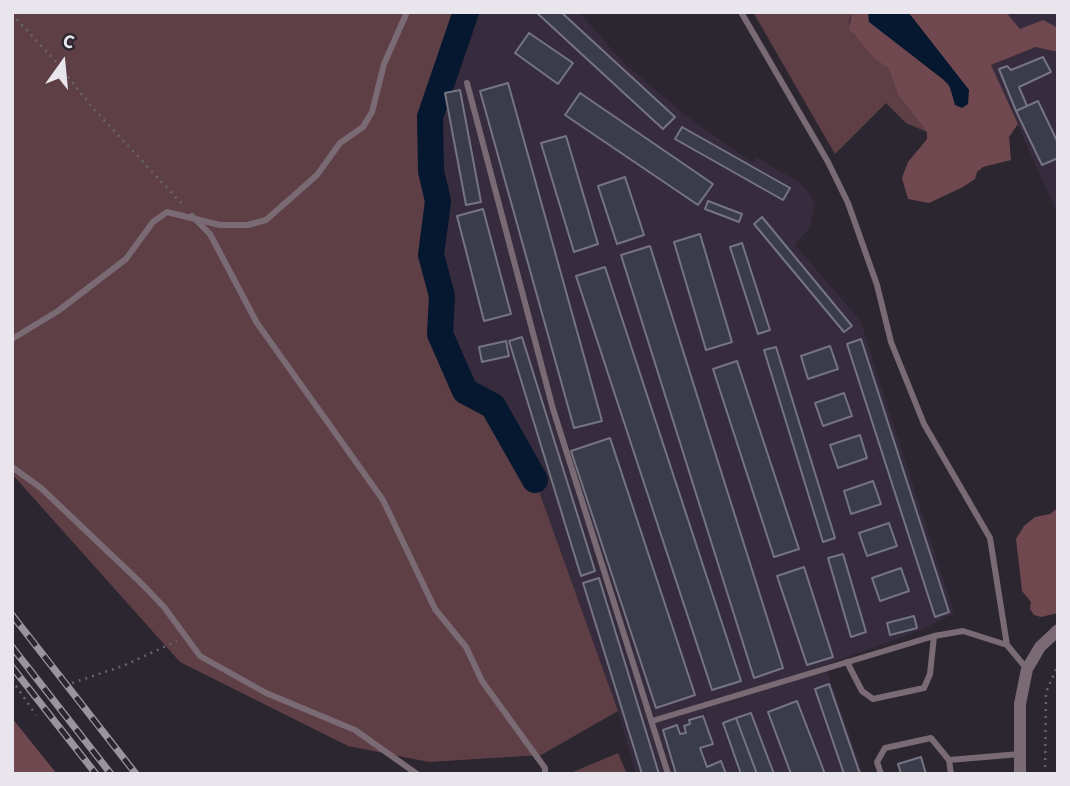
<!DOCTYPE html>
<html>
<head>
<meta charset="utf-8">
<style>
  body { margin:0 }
  #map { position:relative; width:1070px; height:786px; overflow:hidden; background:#2c2631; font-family:"Source Sans 3",sans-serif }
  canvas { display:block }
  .frame { position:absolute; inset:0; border:14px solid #e9e5ec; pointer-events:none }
  .north { position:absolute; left:28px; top:28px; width:70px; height:70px; -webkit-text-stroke:5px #2c2631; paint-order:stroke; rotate:15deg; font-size:19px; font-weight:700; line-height:28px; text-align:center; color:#e9e5ec }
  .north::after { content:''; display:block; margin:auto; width:24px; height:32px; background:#e9e5ec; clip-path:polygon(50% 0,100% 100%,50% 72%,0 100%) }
</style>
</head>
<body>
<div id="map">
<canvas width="1070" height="786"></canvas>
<div class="frame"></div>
<div class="north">С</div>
</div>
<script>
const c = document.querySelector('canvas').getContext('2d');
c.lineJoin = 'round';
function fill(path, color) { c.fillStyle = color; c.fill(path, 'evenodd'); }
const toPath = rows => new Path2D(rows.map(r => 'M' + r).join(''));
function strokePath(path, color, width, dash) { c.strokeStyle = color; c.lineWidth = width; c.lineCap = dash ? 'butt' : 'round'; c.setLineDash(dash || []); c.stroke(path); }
fill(toPath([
  [466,12,579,12,624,63,686,116,753,163,756,157,799,182,811,195,815,205,810,227,795,245,860,320,954,613,919,631,825,665,863,774,636,774,618,711,535,480,493,406,465,391,440,334,442,296,431,255,438,201,431,171,430,117],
  [1006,12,1058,12,1058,215,991,65,1036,47]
]), '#372c3d');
fill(toPath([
  [12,12,466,12,430,117,431,171,438,201,431,255,442,296,440,334,465,391,493,406,535,480,618,711,541,755,429,762,348,746,180,662,12,474],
  [753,12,852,12,849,22,854,35,888,68,898,95,927,132,906,123,886,103,835,154],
  [618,753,627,774,568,774]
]), '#5f3f46');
fill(toPath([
  [852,12,868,12,938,73,952,90,969,90,908,12,1006,12,1020,29,1043,20,1058,28,1058,52,1036,47,991,65,1018,124,1009,137,1011,160,983,167,977,172,975,179,963,187,929,203,908,199,902,178,908,162,927,139,927,132,898,95,888,68,874,58,849,29],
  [1058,508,1058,613,1041,617,1034,615,1030,609,1031,602,1022,591,1016,539,1024,526,1035,517,1050,514],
  [12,718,57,774,12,774]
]), '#6f4850');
fill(toPath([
  [868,12,908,12,969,90,968,104,962,108,955,105,949,84,869,22]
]), '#061730');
strokePath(toPath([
  [466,12,430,117,431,171,438,201,431,255,442,296,440,334,465,391,493,406,535,480]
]), '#061730', 26);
const building = toPath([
  [536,12,561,12,675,117,663,129,536,12],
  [529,33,573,63,558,84,515,53,529,33],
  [1043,57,1051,72,1019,87,1027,106,1016,111,999,69,1007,66,1011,70,1043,57],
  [508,83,602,421,574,428,480,91,508,83],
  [460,90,481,202,466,205,445,93,460,90],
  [580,93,713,184,698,205,565,115,580,93],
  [1038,101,1058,143,1058,158,1042,165,1016,111,1038,101],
  [682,127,790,188,783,200,675,139,682,127],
  [566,136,598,244,574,252,541,143,566,136],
  [625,177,644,235,617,244,598,186,625,177],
  [708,201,742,214,739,222,705,209,708,201],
  [483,209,511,314,484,321,457,216,483,209],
  [762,217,852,326,844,332,754,224,762,217],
  [700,234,732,342,706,350,674,242,700,234],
  [742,243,770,330,758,334,730,247,742,243],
  [650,246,783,668,754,678,621,255,650,246],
  [605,267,741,681,712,690,576,276,605,267],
  [522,337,595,571,581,576,509,341,522,337],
  [861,339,949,612,935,617,847,344,861,339],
  [506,341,509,356,482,362,479,347,506,341],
  [830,346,838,369,808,379,801,356,830,346],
  [776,347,835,538,823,542,764,350,776,347],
  [737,361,799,549,774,557,713,369,737,361],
  [844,393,852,416,823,426,815,403,844,393],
  [860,435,867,458,838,468,830,445,860,435],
  [610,438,695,695,656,708,571,451,610,438],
  [873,481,881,504,851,514,844,491,873,481],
  [889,523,897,546,867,556,859,533,889,523],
  [843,554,866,632,851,637,828,558,843,554],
  [804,567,833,657,807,665,777,576,804,567],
  [901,568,909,591,880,601,872,578,901,568],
  [599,578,659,774,642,774,583,583,599,578],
  [914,616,917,628,890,635,887,623,914,616],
  [829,684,860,774,844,774,815,689,829,684],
  [797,701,825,774,791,774,768,712,797,701],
  [751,713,774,774,757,774,736,718,751,713],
  [703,716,713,744,700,748,707,767,721,761,726,774,676,774,663,730,677,725,680,734,686,733,684,726,690,724,689,720,703,716],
  [736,718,757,774,741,774,723,723,736,718],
  [921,757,926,774,901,774,898,764,921,757]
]);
fill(building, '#3b3c49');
strokePath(building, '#747483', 2);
strokePath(toPath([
  [12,14,57,63,92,107,183,205],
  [12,680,36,715],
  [72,683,123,666,177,641],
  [1045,774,1046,692,1058,665]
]), '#68636c', 2.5, [2, 5]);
strokePath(toPath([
  [741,12,828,162,848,203,877,285,891,342,924,424,990,538,1007,645,1027,669],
  [467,83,553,409,668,774],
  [192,216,210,234,257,323,383,500,435,609,466,647,482,681,545,768,545,774],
  [12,339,58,311,126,259,153,222,167,212,220,225,248,225,266,220,317,175,340,143,363,127,372,112,384,64,407,12],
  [12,467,41,488,144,586,164,607,200,656,266,693,355,730,417,774],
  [847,662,862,691,873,699,924,688,930,674,934,636],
  [652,721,934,636,963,631,1007,645],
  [949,760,1020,754],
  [881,774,877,762,885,748,931,738,949,760,951,774]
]), '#796a74', 6);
strokePath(toPath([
  [1020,774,1020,704,1027,669,1040,647,1058,630]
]), '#796a74', 12);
const rail = toPath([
  [12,615,136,774],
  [12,647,111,774],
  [12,667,96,774]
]);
strokePath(rail, '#99949d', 7);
strokePath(rail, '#2c2631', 4.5, [13]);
</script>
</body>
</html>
